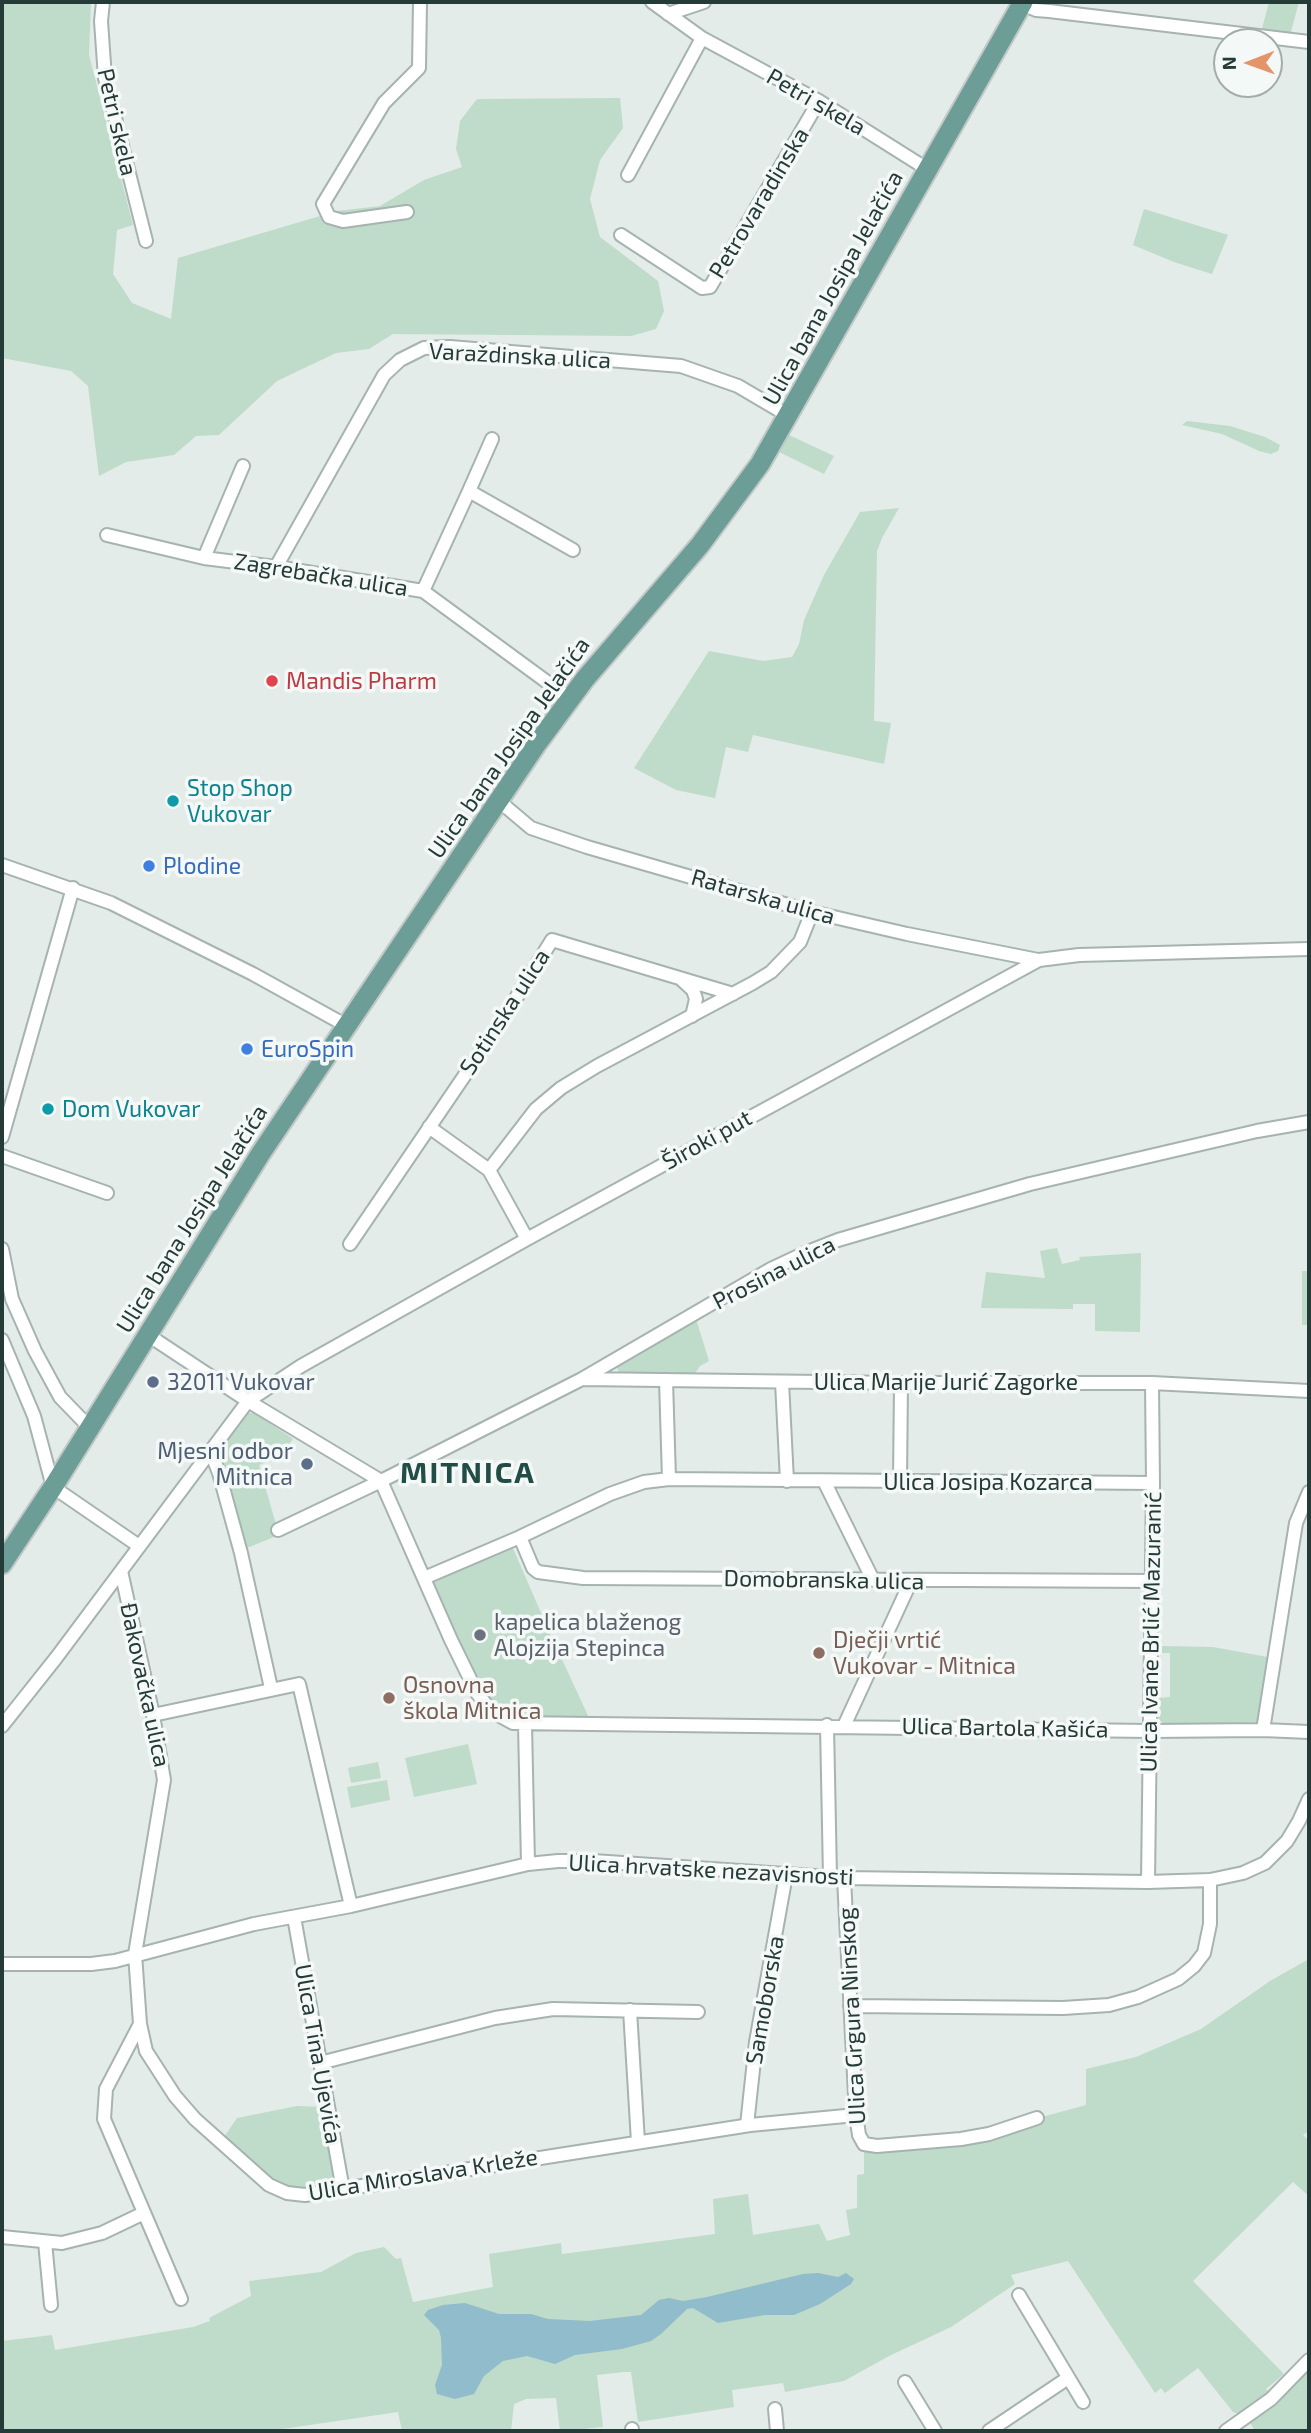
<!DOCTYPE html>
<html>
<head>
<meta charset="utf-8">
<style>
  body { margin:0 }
  #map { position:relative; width:1311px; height:2433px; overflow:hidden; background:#e3ece9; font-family:"Exo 2",sans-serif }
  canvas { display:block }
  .frame { position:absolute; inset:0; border:4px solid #253b38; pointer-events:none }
  .north { position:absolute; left:1213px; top:28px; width:70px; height:70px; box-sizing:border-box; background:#f4f8f7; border:2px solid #a1acab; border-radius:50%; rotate:269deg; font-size:19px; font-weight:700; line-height:28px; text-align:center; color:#253b38 }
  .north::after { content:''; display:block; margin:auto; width:24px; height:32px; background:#e49469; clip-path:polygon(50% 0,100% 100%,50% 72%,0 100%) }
</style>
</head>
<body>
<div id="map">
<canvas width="1311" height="2433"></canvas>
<div class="frame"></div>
<div class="north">N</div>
</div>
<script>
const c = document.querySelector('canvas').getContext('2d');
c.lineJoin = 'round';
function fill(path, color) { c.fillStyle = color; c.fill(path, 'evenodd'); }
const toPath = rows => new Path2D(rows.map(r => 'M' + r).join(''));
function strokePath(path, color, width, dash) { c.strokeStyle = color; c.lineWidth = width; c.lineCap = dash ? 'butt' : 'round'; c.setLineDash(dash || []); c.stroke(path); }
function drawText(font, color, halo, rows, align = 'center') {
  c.font = font + ' "Exo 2",sans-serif'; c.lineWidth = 7; c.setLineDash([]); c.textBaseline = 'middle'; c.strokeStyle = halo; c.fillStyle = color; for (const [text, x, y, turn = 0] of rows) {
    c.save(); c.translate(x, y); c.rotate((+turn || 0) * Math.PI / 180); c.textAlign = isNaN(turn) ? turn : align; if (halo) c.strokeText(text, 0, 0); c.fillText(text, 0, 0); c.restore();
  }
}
fill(toPath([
  [2,2,91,2,89,55,133,225,117,230,113,274,132,303,171,319,178,258,337,211,380,206,424,180,462,167,456,149,460,121,477,99,620,98,623,128,600,160,590,199,600,237,658,281,664,311,656,329,631,336,393,334,369,349,336,353,277,381,219,435,196,436,174,455,126,462,99,476,88,386,71,371,2,358],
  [1269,2,1299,2,1289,39,1260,36],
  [1144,209,1228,235,1212,274,1174,262,1133,245],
  [1187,421,1230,426,1265,437,1280,445,1278,451,1271,454,1259,451,1222,434,1182,425],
  [789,435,834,456,824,474,779,452],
  [899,508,882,538,877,551,874,721,891,723,884,764,753,735,748,752,726,747,715,798,676,790,634,768,709,651,763,661,792,657,799,644,804,620,824,575,860,512],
  [1057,1248,1062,1264,1080,1260,1079,1257,1141,1253,1140,1332,1095,1331,1095,1304,1073,1304,1073,1309,981,1308,986,1272,1045,1278,1040,1251],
  [1302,1271,1309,1271,1309,1325,1302,1325],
  [696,1319,709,1361,700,1366,694,1375,620,1375,617,1368,619,1364],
  [249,1413,255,1413,293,1439,290,1443,295,1448,293,1452,259,1465,279,1535,244,1549,216,1455],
  [512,1546,551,1636,591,1722,518,1720,486,1701,431,1581],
  [1160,1646,1213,1647,1273,1658,1258,1722,1166,1724,1161,1722,1155,1714,1155,1701,1159,1698,1170,1697,1170,1653,1162,1653],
  [468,1744,477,1784,414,1797,405,1758],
  [378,1762,381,1778,351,1783,348,1768],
  [387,1780,390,1800,351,1808,347,1787],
  [1309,1959,1309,2131,1303,2135,1309,2141,1309,2196,1293,2182,1193,2281,1284,2374,1266,2389,1273,2396,1309,2360,1309,2431,1255,2431,1247,2417,1233,2412,1198,2368,1165,2393,1161,2388,1155,2393,1068,2261,1011,2275,1015,2284,951,2327,889,2356,844,2381,785,2392,783,2383,732,2390,734,2407,638,2422,631,2372,624,2372,597,2375,603,2427,563,2431,560,2431,556,2398,526,2399,514,2404,511,2431,402,2431,398,2412,269,2431,2,2431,2,2341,52,2335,55,2350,193,2327,210,2321,209,2318,251,2296,249,2281,321,2272,356,2253,384,2247,396,2259,401,2258,413,2302,493,2287,489,2254,561,2243,562,2254,715,2234,713,2199,748,2194,753,2235,819,2224,827,2241,850,2235,846,2210,857,2208,857,2175,864,2174,864,2144,961,2139,1086,2105,1086,2069,1136,2057,1201,2029,1270,1981],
  [297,2106,322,2107,335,2181,332,2185,298,2190,280,2185,224,2137,237,2118]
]), '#bfdbc9');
fill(toPath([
  [818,2273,838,2277,846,2273,854,2279,851,2284,820,2304,794,2315,765,2315,718,2323,693,2308,687,2309,661,2334,651,2341,622,2349,575,2355,555,2364,527,2356,503,2361,484,2376,474,2394,455,2399,437,2394,435,2385,442,2365,441,2338,439,2330,424,2315,428,2310,443,2305,465,2303,499,2314,531,2314,548,2319,590,2321,641,2315,659,2300,669,2298,683,2301,707,2297,803,2274]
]), '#91bccb');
const minor = toPath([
  [103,2,101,21,105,78,146,241],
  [652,2,702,38,819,101,927,169],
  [1022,4,1036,10,1049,11,1309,42],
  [668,14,704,2],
  [628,175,702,38],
  [407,212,343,221,329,217,323,204,384,103,419,68,420,2],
  [621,235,702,288,710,287,819,101],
  [469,491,492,439],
  [107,535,204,558,276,567,423,591,562,693,568,701],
  [204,558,243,466],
  [276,567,384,375,400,360,424,348,450,347,681,366,738,386,789,416],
  [423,591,469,491,573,550],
  [499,801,531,828,587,847,812,912,907,934,1038,960],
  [2,865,111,903,253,974,347,1026],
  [682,980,693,990,696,999,692,1016],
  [429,1127,489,1170,527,1239],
  [2,1137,73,888],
  [2,1156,107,1193],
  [489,1170,536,1109,561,1088,597,1066,753,983,771,972,800,942,812,912],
  [350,1244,503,1019,552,940,733,994],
  [2,1249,12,1299,35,1351,60,1397,89,1427],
  [148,1335,248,1401,301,1366,527,1239,1039,960,1079,955,1309,949],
  [2,1340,34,1416,53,1487,139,1546],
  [582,1379,901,1383,1152,1383,1309,1391],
  [666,1380,669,1479],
  [782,1382,787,1481],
  [211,1452,219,1473,241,1553,271,1688],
  [824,1481,873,1580],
  [900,1481,901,1383],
  [278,1530,381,1481,582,1379,771,1269,805,1253,838,1240,1030,1184,1257,1131,1309,1122],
  [520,1537,533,1568,538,1572,583,1578,1151,1581],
  [424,1578,520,1537,610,1494,644,1482,669,1479,1153,1483],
  [153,1715,299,1684,351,1906],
  [525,1725,528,1864],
  [827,1725,830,1877],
  [2,1726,56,1658,121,1571],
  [844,1726,911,1581],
  [1263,1730,1296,1523,1309,1492],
  [844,1878,856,2115,859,2135,864,2144,877,2146,961,2139,989,2134,1037,2118],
  [1148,1882,1153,1483,1152,1383],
  [294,1917,343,2190],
  [2,1964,91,1964,115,1961,254,1924,351,1906,528,1864,558,1861,593,1861,844,1878,1148,1882,1210,1880,1243,1873,1265,1863,1287,1841,1299,1821,1309,1799],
  [850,2006,1063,2008,1109,2005,1138,1997,1178,1979,1194,1966,1204,1953,1210,1924,1210,1880],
  [630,2010,638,2142],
  [140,2024,106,2089,104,2119,181,2299],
  [320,2063,495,2018,553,2009,698,2012],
  [856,2115,750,2125,305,2195,287,2193,269,2185,195,2119,175,2096,146,2051,140,2024,135,1954,164,1780,153,1715,121,1571,248,1401,381,1481,451,1640,477,1693,491,1711,513,1723,1150,1731,1263,1730,1309,1732],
  [747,2125,756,2042,786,1875],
  [2,2237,62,2243,102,2233,144,2213],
  [45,2242,51,2305],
  [1019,2295,1083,2402],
  [905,2382,935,2431],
  [775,2409,777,2431],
  [632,2429,632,2431],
  [989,2431,1068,2378],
  [1226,2431,1271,2399,1309,2360]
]);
const primary = toPath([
  [2,1564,53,1487,261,1153,536,745,585,679,700,545,760,464,1023,2]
]);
strokePath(minor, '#a6b3b0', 16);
strokePath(primary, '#c2c8c7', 23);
strokePath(minor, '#fff', 12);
strokePath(primary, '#6c9d96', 19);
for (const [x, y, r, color] of [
  [272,681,7,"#e0444e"],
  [173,801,7,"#0f9aa8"],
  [149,866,7,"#3f7fe0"],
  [247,1049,7,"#3f7fe0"],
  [48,1109,7,"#0f9aa8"],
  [153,1382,7,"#5c6f8a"],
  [307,1464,7,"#5c6f8a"],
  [480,1635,7,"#6b7280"],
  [819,1653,7,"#8d6e63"],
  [389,1698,7,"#8d6e63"]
]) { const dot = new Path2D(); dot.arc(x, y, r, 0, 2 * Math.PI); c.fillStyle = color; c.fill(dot); strokePath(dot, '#f4f8f7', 2.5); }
drawText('23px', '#253b38', '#f4f8f7', [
  ["Petri skela",816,102,30],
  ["Petri skela",117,122,77],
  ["Petrovaradinska",759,203,-59],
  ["Ulica bana Josipa Jelačića",833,288,-61],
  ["Varaždinska ulica",520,356,3],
  ["Zagrebačka ulica",321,575,9],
  ["Ulica bana Josipa Jelačića",509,748,-55],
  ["Ratarska ulica",763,897,16],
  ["Sotinska ulica",505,1012,-57],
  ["Široki put",707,1140,-29],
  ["Ulica bana Josipa Jelačića",192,1219,-58],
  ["Prosina ulica",774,1273,-27],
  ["Ulica Marije Jurić Zagorke",946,1382],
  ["Ulica Josipa Kozarca",988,1482],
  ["Domobranska ulica",824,1580,1],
  ["Ulica Ivane Brlić Mazuranić",1151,1632,-89],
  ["Đakovačka ulica",145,1685,78],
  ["Ulica Bartola Kašića",1005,1728,1],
  ["Ulica hrvatske nezavisnosti",711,1870,3],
  ["Samoborska",765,2000,-80],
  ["Ulica Grgura Ninskog",852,2016,-93],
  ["Ulica Tina Ujevića",318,2054,80],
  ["Ulica Miroslava Krleže",423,2175,-9]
]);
drawText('23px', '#be3a42', '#f4f8f7', [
  ["Mandis Pharm",286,681]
], 'left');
drawText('23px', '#0d838f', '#f4f8f7', [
  ["Stop Shop",187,788],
  ["Vukovar",187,814],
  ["Dom Vukovar",62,1109]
], 'left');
drawText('23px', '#366cbe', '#f4f8f7', [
  ["Plodine",163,866],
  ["EuroSpin",261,1049]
], 'left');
drawText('23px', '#4e5e75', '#f4f8f7', [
  ["32011 Vukovar",167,1382],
  ["Mjesni odbor",293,1451,"right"],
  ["Mitnica",293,1477,"right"]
], 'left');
drawText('23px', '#5b616d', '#f4f8f7', [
  ["kapelica blaženog",494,1622],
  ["Alojzija Stepinca",494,1648]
], 'left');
drawText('23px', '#785e54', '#f4f8f7', [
  ["Dječji vrtić",833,1640],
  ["Vukovar - Mitnica",833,1666],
  ["Osnovna",403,1685],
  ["škola Mitnica",403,1711]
], 'left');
c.letterSpacing = '2px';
drawText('bold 30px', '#224c46', '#f4f8f7', [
  ["MITNICA",468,1473]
]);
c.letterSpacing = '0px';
</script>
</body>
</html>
